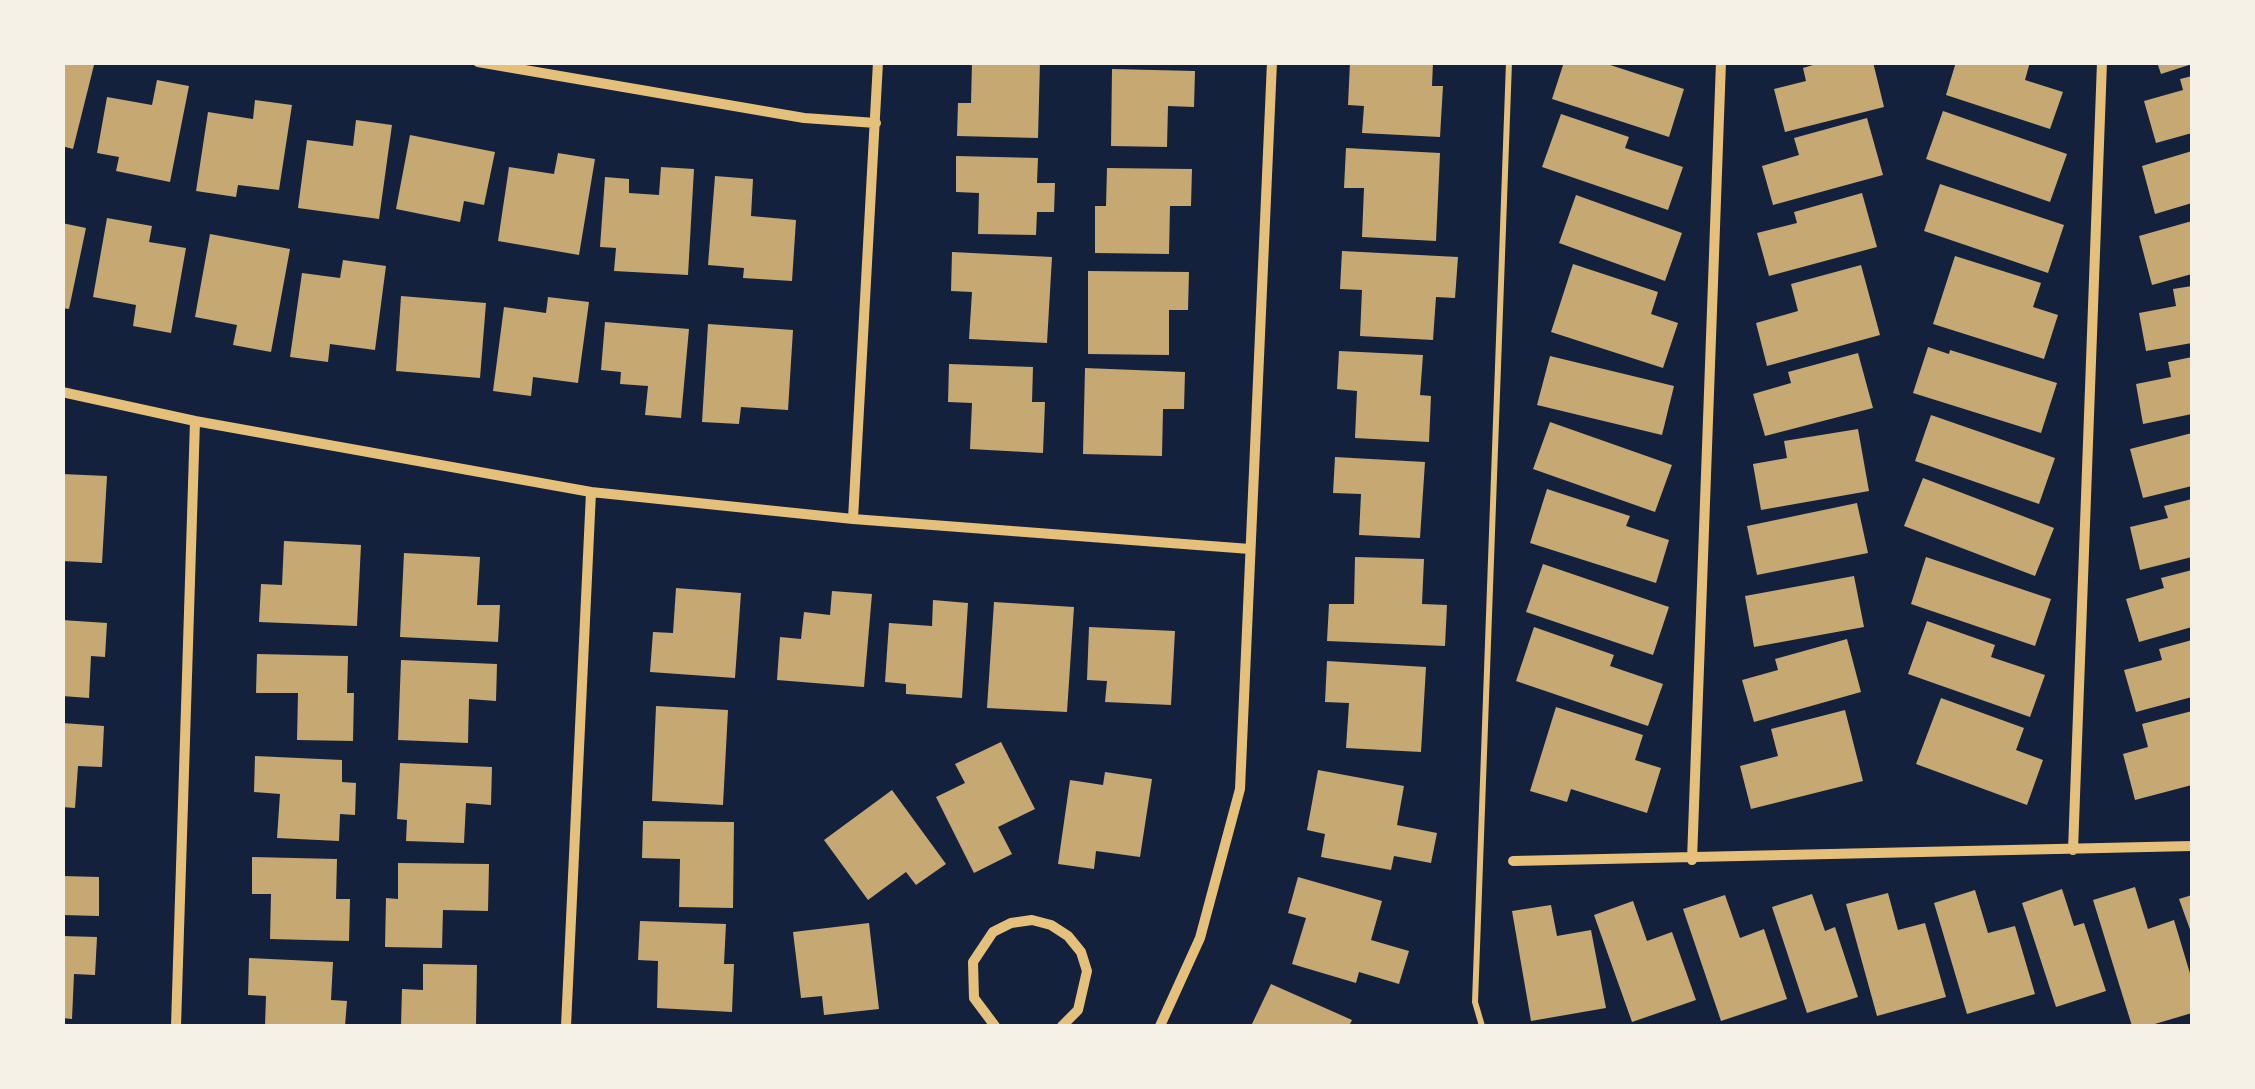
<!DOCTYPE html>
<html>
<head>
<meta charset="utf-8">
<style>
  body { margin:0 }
  #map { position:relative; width:2255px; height:1089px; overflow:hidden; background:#14213d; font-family:"DejaVu Sans",sans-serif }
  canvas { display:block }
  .frame { position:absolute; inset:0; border:65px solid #f6f1e7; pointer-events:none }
</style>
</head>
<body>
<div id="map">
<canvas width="2255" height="1089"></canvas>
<div class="frame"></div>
</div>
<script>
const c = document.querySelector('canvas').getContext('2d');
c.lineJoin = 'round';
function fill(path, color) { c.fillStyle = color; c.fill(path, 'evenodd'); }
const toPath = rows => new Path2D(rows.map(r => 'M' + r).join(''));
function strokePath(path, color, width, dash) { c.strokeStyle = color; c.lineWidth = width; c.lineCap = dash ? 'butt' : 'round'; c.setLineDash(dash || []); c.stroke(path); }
fill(toPath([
  [62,62,94,65,73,149,62,146],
  [972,62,1040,62,1038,138,957,136,958,103,971,103],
  [1350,62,1433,62,1432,86,1443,86,1440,137,1362,133,1364,106,1348,105],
  [1564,62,1601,62,1684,89,1669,137,1552,99],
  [1823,62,1873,62,1884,107,1785,132,1774,89,1806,81,1803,68],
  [1956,62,2030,62,2025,80,2063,92,2050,129,1946,95],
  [2157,62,2192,62,2192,64,2161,74],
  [1112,69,1195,71,1194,107,1168,106,1167,147,1111,146],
  [2192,76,2192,133,2156,143,2144,101,2183,90,2180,79],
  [157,80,189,86,170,182,116,171,119,157,97,153,107,97,152,105],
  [255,100,292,105,279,190,238,185,236,197,196,191,208,112,253,119],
  [1943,111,2067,154,2050,202,1926,159],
  [1561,114,1629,137,1625,148,1683,167,1668,210,1542,167],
  [1867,118,1883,175,1773,205,1762,166,1799,155,1794,138],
  [356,120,392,125,379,219,298,208,307,140,353,146],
  [410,135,495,152,484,205,464,201,460,222,396,209],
  [1346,148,1440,153,1436,241,1362,237,1364,188,1344,188],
  [2192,151,2192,203,2155,214,2142,166],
  [558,153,595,159,579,255,498,241,509,167,554,174],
  [956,156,1038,158,1037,183,1055,183,1054,212,1037,212,1036,235,978,234,979,193,956,192],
  [661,167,694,169,688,275,614,271,616,248,600,247,605,177,629,179,629,193,659,195],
  [1107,168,1192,169,1191,206,1170,206,1169,254,1095,253,1095,206,1106,206],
  [715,176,753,179,751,216,796,220,792,281,743,278,744,268,708,265],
  [1940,184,2064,225,2048,273,1924,231],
  [1862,193,1877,247,1769,276,1757,233,1797,223,1794,212],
  [1576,195,1682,233,1665,281,1559,243],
  [107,218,152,226,149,242,186,248,171,333,133,326,136,305,93,297],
  [2192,221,2192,274,2152,285,2139,236],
  [62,223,86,228,69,309,62,308],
  [210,234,290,249,271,352,233,345,237,325,195,317],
  [1342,251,1458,257,1455,298,1436,297,1433,340,1360,336,1362,290,1340,289],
  [952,252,1052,257,1047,343,969,339,972,292,951,291],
  [1955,256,2041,283,2033,307,2058,315,2044,359,1933,324],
  [343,260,386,266,375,350,330,344,328,362,290,357,302,273,340,278],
  [1573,264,1658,292,1651,314,1678,323,1663,368,1551,332],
  [1861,265,1880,335,1767,366,1756,323,1798,311,1791,284],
  [1088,271,1189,272,1188,310,1169,310,1169,355,1088,354],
  [2192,286,2192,343,2146,351,2139,313,2176,306,2173,289],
  [401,296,486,303,480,378,396,371],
  [548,297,589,302,578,383,533,377,531,396,493,391,504,307,546,313],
  [605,322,689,329,681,418,645,415,648,386,620,384,621,372,601,370],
  [708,324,793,330,788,410,741,407,739,424,702,422],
  [1928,347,1949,354,1950,350,2057,383,2041,433,1913,393],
  [1339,351,1423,355,1420,395,1431,396,1429,442,1355,438,1357,391,1337,389],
  [1858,353,1873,408,1765,436,1753,394,1791,383,1788,372],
  [1550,356,1674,386,1662,435,1537,405],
  [2192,357,2192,414,2143,424,2136,384,2171,377,2168,362],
  [949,364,1033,367,1032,402,1045,402,1043,453,970,449,972,403,948,402],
  [1085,368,1185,372,1184,409,1163,409,1162,456,1083,454],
  [1931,415,2055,458,2039,504,1915,461],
  [1550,422,1672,465,1655,512,1533,469],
  [1858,429,1869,491,1761,510,1753,464,1787,458,1784,441],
  [2192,433,2192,486,2143,498,2130,449],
  [1335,457,1425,462,1420,538,1359,535,1361,494,1333,493],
  [62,474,107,476,102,563,62,561],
  [1923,478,2054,528,2035,576,1904,526],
  [1547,489,1630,516,1626,526,1669,540,1656,583,1530,543],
  [2192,499,2192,557,2140,570,2130,527,2168,518,2164,506],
  [1857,503,1868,553,1757,575,1747,526],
  [284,541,361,545,357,626,259,622,261,584,282,585],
  [404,553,480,557,477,605,500,605,498,642,400,637],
  [1355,557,1424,559,1422,604,1447,605,1445,646,1327,641,1329,604,1354,604],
  [1926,557,2051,599,2035,646,1911,604],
  [1543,564,1669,607,1653,655,1526,612],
  [2192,570,2192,627,2139,642,2126,599,2164,588,2161,578],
  [1854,576,1864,627,1754,647,1745,596],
  [676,588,741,593,735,678,650,672,653,632,673,633],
  [832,591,872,594,864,687,777,680,780,637,801,639,804,612,830,615],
  [933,600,968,603,962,698,906,694,906,684,885,682,889,623,932,626],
  [994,602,1074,607,1067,712,987,708],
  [62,620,107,623,105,657,91,656,89,698,62,696],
  [1927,621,1995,645,1991,657,2045,675,2030,717,1908,674],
  [1089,627,1175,631,1171,705,1105,702,1107,681,1087,680],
  [1534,627,1614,655,1610,666,1663,684,1648,726,1516,681],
  [1847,639,1861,692,1754,722,1742,680,1778,670,1775,659],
  [2192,640,2192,697,2136,712,2124,670,2162,660,2159,649],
  [257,654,348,656,347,693,354,693,353,741,297,740,298,693,256,693],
  [401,660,497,664,496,701,469,699,468,743,398,740],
  [1327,661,1426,667,1421,752,1346,748,1349,703,1325,702],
  [1941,698,2024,728,2016,750,2043,760,2027,805,1916,764],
  [656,706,728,710,723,805,652,801],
  [1556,707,1643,735,1635,760,1661,768,1647,813,1571,789,1567,802,1530,791],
  [1845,710,1863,781,1751,809,1740,766,1778,756,1771,729],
  [2192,711,2192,785,2135,800,2123,754,2148,747,2142,724],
  [62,723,104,726,102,767,78,766,75,808,62,807],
  [1001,742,1035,809,998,827,1012,854,974,873,936,797,965,783,955,764],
  [255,756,342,760,342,782,356,783,355,815,340,814,339,841,277,838,280,794,254,792],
  [400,763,492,767,491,805,466,803,464,843,406,841,407,820,397,819],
  [1318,770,1404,786,1397,825,1437,833,1431,863,1394,856,1391,870,1321,857,1325,834,1307,830],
  [1105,772,1152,779,1140,857,1096,851,1094,869,1058,864,1070,780,1103,785],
  [892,790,946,864,916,885,906,872,868,900,824,840],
  [643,821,734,822,733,908,679,907,680,859,642,858],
  [252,857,337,859,336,899,350,899,349,941,270,939,271,894,252,894],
  [398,863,489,864,488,911,443,910,442,948,385,947,386,898,398,899],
  [62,876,99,877,99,916,62,915],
  [1298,877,1382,901,1371,940,1409,951,1399,984,1359,972,1356,983,1292,964,1306,918,1288,913],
  [2135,887,2148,929,2174,920,2192,980,2192,1013,2148,1026,2132,1026,2093,900],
  [2062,889,2074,926,2084,923,2106,991,2056,1007,2022,903],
  [1975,890,1988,933,2015,926,2035,994,1967,1014,1934,903],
  [1888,893,1898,930,1925,923,1946,997,1877,1016,1846,904],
  [1812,894,1825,931,1835,927,1858,997,1807,1013,1772,907],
  [1725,895,1740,938,1764,929,1787,999,1721,1021,1683,909],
  [2192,895,2192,935,2179,899],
  [1633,901,1647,941,1672,932,1696,1000,1632,1022,1594,915],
  [1551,905,1557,936,1591,930,1606,1008,1531,1021,1512,911],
  [640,921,726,924,724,964,734,964,732,1012,657,1008,658,961,638,960],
  [869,923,879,1009,824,1015,822,996,801,998,793,932],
  [62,936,97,937,95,975,74,974,72,1019,62,1018],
  [249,958,333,962,331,1000,347,1001,345,1026,265,1026,266,996,248,995],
  [423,964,477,965,476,1026,401,1026,402,989,423,990],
  [1271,984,1352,1020,1349,1026,1251,1026]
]), '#c6a872');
strokePath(toPath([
  [1482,1026,1475,1002,1509,62]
]), '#e5c07b', 6);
strokePath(toPath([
  [478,62,804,118,876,123],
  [62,392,195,421,591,492,853,519,1250,549],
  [853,519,878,62],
  [2073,850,2102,62],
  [1692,860,1721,62],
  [1513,861,2192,846],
  [176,1026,195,421],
  [566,1026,591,492],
  [995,1026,974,998,973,962,993,932,1011,923,1032,920,1051,925,1068,936,1081,952,1087,971,1078,1010,1062,1026],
  [1160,1026,1200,938,1240,789,1272,62]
]), '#e5c07b', 10);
</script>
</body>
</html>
